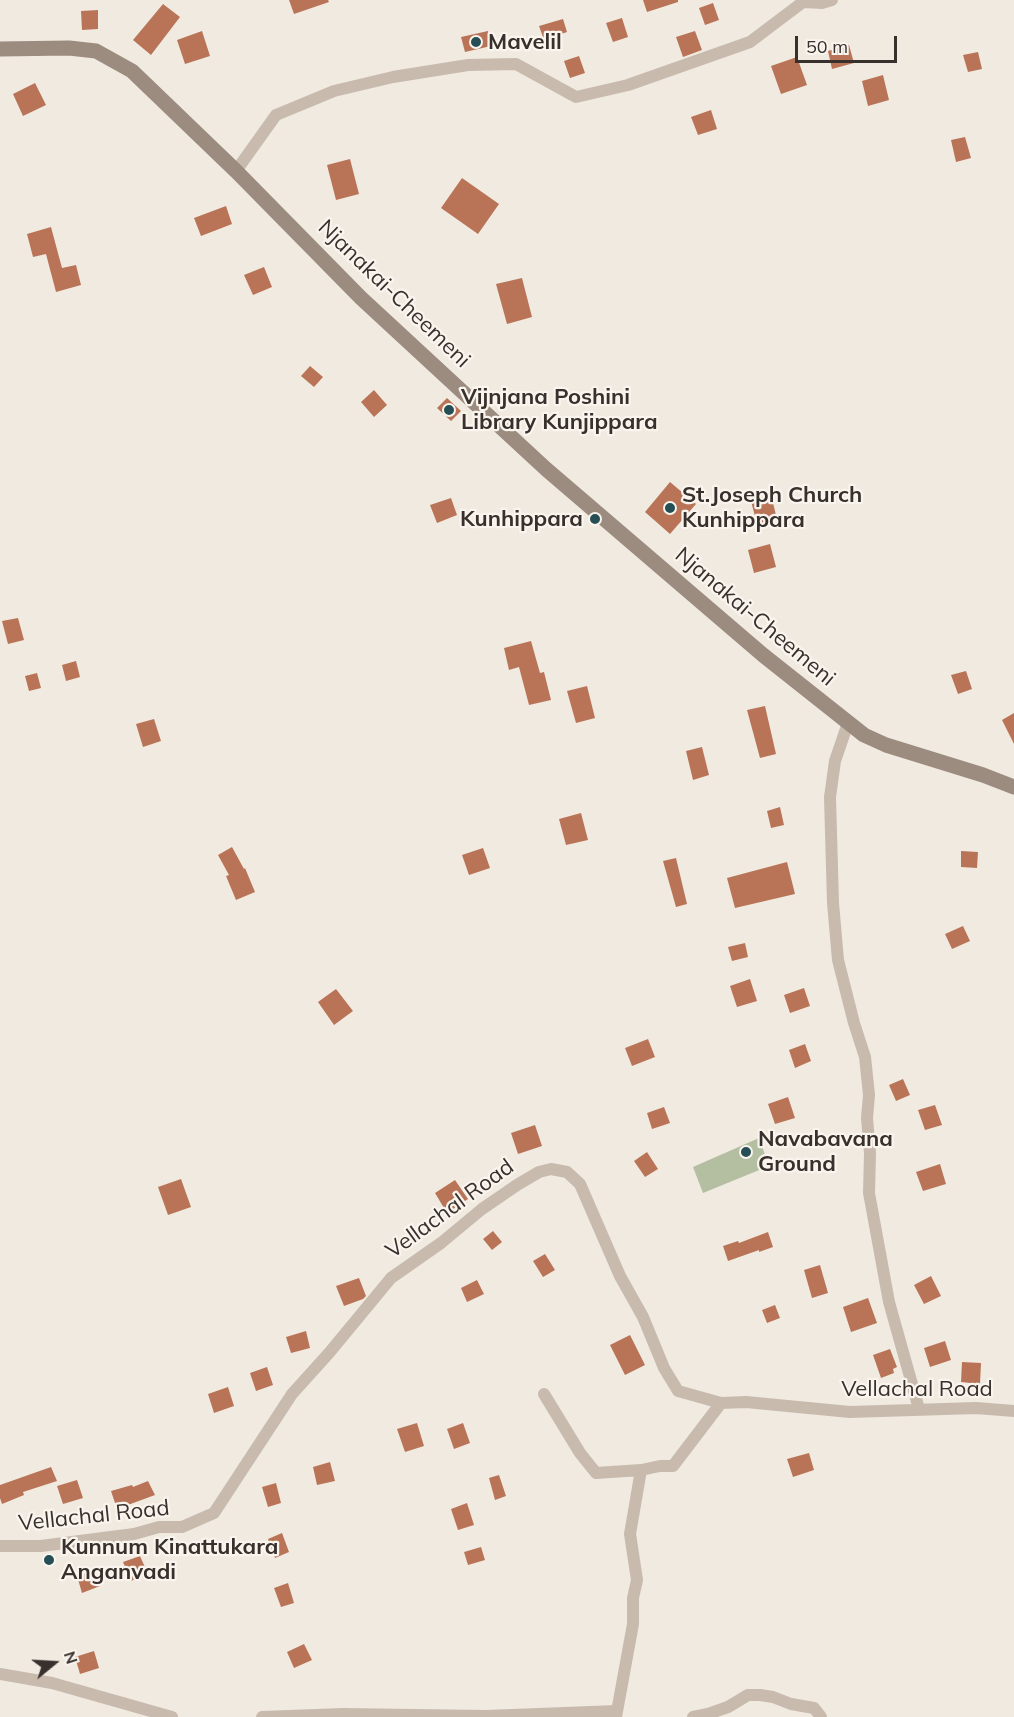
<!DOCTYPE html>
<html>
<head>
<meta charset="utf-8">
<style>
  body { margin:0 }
  #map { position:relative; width:1014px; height:1717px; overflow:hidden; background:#f1eae1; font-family:Mulish,sans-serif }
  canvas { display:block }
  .north { position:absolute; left:24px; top:1633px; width:60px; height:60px; -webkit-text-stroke:4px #f9f4ed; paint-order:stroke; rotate:72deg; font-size:16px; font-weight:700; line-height:24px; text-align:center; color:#38302c }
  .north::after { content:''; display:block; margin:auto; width:21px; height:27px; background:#38302c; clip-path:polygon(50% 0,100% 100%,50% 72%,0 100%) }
  .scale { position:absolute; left:795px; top:36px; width:102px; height:27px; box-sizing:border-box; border:3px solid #38302c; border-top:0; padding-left:8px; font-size:18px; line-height:21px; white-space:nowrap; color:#38302c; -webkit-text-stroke:4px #f9f4ed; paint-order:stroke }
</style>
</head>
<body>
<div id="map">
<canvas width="1014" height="1717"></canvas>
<div class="north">N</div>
<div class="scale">50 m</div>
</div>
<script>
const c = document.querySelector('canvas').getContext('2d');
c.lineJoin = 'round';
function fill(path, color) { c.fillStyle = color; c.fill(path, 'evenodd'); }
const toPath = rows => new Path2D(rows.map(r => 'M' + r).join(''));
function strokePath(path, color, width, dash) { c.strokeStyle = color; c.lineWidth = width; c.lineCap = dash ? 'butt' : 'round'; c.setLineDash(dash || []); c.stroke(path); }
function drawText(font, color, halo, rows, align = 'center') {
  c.font = font + ' Mulish,sans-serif'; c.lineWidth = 4.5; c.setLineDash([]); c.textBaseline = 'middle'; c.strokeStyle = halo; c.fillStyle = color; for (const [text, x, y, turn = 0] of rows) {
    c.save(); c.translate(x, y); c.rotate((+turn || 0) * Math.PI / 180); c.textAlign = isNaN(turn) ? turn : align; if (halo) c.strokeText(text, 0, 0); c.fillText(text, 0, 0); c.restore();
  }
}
fill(toPath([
  [759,1138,769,1166,703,1193,693,1167]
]), '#b4bfa2');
fill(toPath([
  [289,0,328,0,329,2,294,14],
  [643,0,678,0,678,2,647,12],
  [713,3,719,20,705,25,699,8],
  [163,4,180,17,151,55,133,40],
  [98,10,98,29,82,30,81,11],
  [622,18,628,37,613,42,606,23],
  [563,19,567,32,544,40,539,26],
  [202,31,210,56,185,64,177,40],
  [488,31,491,46,465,52,461,37],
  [695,31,702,50,683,57,676,37],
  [849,45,854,63,832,69,828,51],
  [978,52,982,69,968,72,963,55],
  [579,56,585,73,570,78,564,61],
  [797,57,807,85,781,94,771,66],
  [883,75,889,100,868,106,862,81],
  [35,83,46,105,23,116,13,94],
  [711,110,717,129,698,135,691,117],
  [965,137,971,158,956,162,951,140],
  [350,159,359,194,336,200,327,165],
  [462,178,499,204,478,234,441,208],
  [226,206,232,224,201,236,194,218],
  [51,227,62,268,76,265,81,285,56,292,46,254,33,257,27,234],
  [264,267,272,287,253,295,244,275],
  [522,278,532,317,507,324,496,284],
  [310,366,323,377,314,387,301,376],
  [374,390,387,405,374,417,361,402],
  [447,398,461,411,451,421,437,408],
  [670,482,696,504,670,534,645,512],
  [771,495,777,519,757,524,751,501],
  [451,498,457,515,437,523,430,505],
  [770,544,776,567,754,573,748,550],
  [18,618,24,640,8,644,2,621],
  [531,641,540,673,544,672,551,700,529,705,519,667,509,670,504,648],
  [76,661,80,677,66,681,62,665],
  [966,671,972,689,958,694,951,675],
  [37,673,41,688,29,691,25,676],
  [587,686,595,718,576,723,567,691],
  [765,706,776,754,760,758,747,710],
  [1014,713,1014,744,1002,720],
  [154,719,161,741,143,747,136,724],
  [702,747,709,775,693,780,686,751],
  [780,807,784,825,771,828,767,811],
  [581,813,588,840,566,845,559,819],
  [232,847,244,869,245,868,255,892,236,900,226,876,229,875,218,855],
  [483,848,490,868,469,875,462,855],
  [961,851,978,852,977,868,961,867],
  [676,858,687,904,676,907,663,861],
  [787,862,795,894,735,908,727,878],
  [963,926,970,941,952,949,945,934],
  [745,943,748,957,732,961,728,947],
  [750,979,757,1001,737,1007,730,986],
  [804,988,810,1006,790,1013,784,995],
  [336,989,353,1011,334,1025,318,1002],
  [648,1039,655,1057,632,1066,625,1048],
  [805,1044,811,1061,795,1068,789,1050],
  [903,1079,910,1095,896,1101,889,1085],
  [788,1097,795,1118,775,1124,768,1104],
  [935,1105,942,1125,925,1130,918,1110],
  [664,1107,670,1123,652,1129,647,1113],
  [535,1125,542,1146,518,1154,511,1133],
  [647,1152,658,1169,645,1177,634,1161],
  [940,1164,946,1184,923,1191,916,1172],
  [181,1179,191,1207,168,1215,158,1187],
  [455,1180,468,1199,447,1213,435,1193],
  [493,1231,502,1242,492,1250,483,1239],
  [768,1232,773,1247,759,1252,759,1250,728,1261,723,1246,738,1241,739,1243],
  [545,1254,555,1270,543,1277,533,1261],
  [820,1265,828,1293,812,1298,804,1270],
  [931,1276,941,1296,924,1304,914,1285],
  [359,1278,366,1296,363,1299,344,1306,336,1286],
  [477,1280,484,1294,467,1302,461,1288],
  [868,1298,877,1323,851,1332,843,1307],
  [775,1305,780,1318,767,1323,762,1310],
  [306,1331,310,1348,291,1353,286,1337],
  [630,1335,645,1365,625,1375,610,1345],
  [945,1341,951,1360,930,1367,924,1348],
  [890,1349,897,1367,893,1369,894,1373,881,1378,873,1355],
  [962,1362,981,1363,980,1384,961,1382],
  [267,1367,273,1385,256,1391,250,1373],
  [228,1387,234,1406,214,1413,208,1394],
  [417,1423,424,1446,405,1452,397,1429],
  [463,1423,470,1443,454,1449,447,1429],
  [809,1453,814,1470,793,1477,787,1459],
  [330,1462,335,1481,317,1485,313,1467],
  [51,1467,57,1481,23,1492,24,1495,2,1504,0,1498,0,1485],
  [499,1475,506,1496,495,1500,489,1478],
  [77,1480,83,1498,63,1504,57,1486],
  [148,1481,155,1495,117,1509,111,1491,132,1485,133,1487],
  [276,1483,281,1503,268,1507,262,1487],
  [467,1503,474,1525,458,1530,451,1509],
  [282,1533,289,1552,275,1558,268,1539],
  [481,1547,485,1560,468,1565,464,1552],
  [140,1556,148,1574,131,1581,123,1562],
  [95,1570,100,1586,82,1593,77,1576],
  [288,1583,294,1603,281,1607,274,1588],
  [304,1644,312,1660,294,1668,287,1652],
  [94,1651,99,1668,80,1674,75,1657]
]), '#b97457');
strokePath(toPath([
  [236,171,276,115,334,91,393,77,468,65,516,64,576,97,628,85,750,42,803,2,822,3,832,0],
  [848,723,835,761,830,797,833,903,838,960,854,1023,865,1057,869,1095,867,1118,870,1153,869,1193,889,1302,919,1409],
  [544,1394,580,1453,596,1473,641,1470],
  [0,1546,41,1546,134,1534,159,1527,182,1527,214,1513,292,1394,329,1353,391,1278,441,1243,482,1209,517,1185,539,1172,551,1169,567,1172,580,1184,620,1276,643,1317,664,1368,678,1391,721,1403,746,1402,850,1412,976,1408,1014,1411],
  [0,1674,52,1683,172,1717],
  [262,1717,343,1714,486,1716,617,1711],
  [616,1717,633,1624,633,1598,637,1580,630,1534,641,1470,660,1466,673,1466,721,1403],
  [693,1717,708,1714,728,1707,748,1695,760,1695,773,1697,791,1704,814,1708,821,1717]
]), '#c8bbae', 12);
strokePath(toPath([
  [0,49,69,48,96,51,132,71,236,171,361,298,546,469,763,655,864,735,886,745,983,775,1014,787]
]), '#9c8b7f', 15);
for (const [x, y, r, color] of [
  [476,42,6,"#254f55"],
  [449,410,6,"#254f55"],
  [670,508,6,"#254f55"],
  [595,519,6,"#254f55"],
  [746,1152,6,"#254f55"],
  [49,1560,6,"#254f55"]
]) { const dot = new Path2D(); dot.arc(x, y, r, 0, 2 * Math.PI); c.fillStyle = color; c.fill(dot); strokePath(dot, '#f9f4ed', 2); }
drawText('bold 22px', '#38302c', '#f9f4ed', [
  ["Mavelil",488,42],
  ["Vijnjana Poshini",461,397],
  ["Library Kunjippara",461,422],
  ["St.Joseph Church",682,495],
  ["Kunhippara",682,520],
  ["Kunhippara",583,519,"right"],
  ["Navabavana",758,1139],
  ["Ground",758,1164],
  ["Kunnum Kinattukara",61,1547],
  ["Anganvadi",61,1572]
], 'left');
drawText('22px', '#38302c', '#f9f4ed', [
  ["Njanakai-Cheemeni",394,294,44],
  ["Njanakai-Cheemeni",755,617,40],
  ["Vellachal Road",450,1209,-36],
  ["Vellachal Road",917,1389],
  ["Vellachal Road",94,1516,-6]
]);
</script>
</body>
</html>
